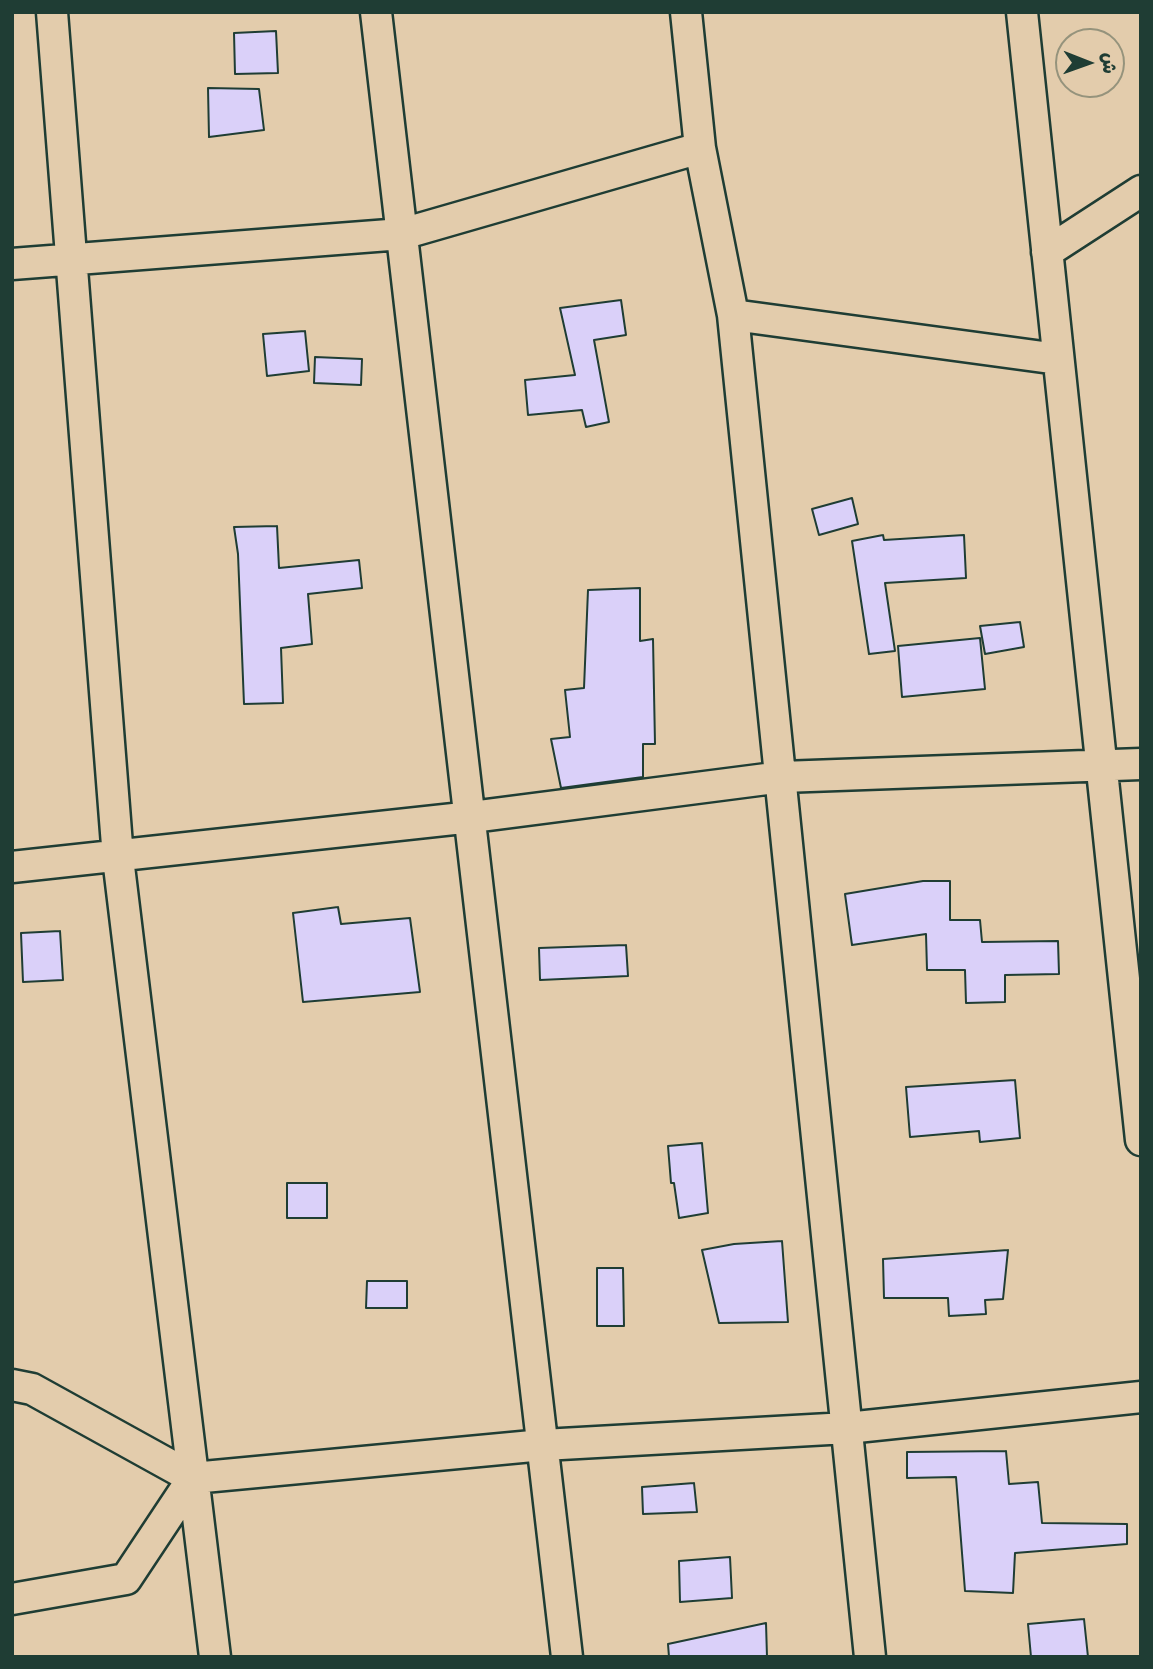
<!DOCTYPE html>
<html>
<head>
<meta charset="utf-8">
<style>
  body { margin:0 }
  #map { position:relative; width:1153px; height:1669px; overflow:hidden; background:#e3ccac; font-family:Itim,"Playpen Sans Arabic",sans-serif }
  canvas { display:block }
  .frame { position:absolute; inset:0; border:14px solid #1f3d34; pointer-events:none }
  .north { position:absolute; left:1055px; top:28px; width:70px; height:70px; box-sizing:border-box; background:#e3ccac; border:2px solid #95937c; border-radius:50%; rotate:91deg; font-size:19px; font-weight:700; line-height:28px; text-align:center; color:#1f3d34 }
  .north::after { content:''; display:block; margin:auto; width:24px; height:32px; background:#1f3d34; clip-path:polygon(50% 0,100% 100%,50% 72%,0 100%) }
</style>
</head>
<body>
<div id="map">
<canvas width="1153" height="1669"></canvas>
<div class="frame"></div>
<div class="north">ش</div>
</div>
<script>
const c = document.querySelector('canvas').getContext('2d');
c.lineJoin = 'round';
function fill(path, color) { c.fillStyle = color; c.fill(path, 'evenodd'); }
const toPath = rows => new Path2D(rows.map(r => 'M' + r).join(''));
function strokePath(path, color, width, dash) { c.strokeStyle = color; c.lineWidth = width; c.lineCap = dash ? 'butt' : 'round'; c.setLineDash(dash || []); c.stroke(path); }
const building = toPath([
  [276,31,278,73,235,74,234,33,276,31],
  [208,88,259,89,264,130,209,137,208,88],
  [621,300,626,335,594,340,609,422,586,427,582,410,528,415,525,380,575,375,560,308,621,300],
  [305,331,309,371,267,376,263,334,305,331],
  [315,357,362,359,361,385,314,383,315,357],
  [852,498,858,524,819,535,812,509,852,498],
  [277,526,279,568,359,560,362,588,308,594,312,644,281,648,283,703,244,704,238,554,234,527,277,526],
  [883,535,884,540,964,535,966,578,885,583,895,651,869,654,852,541,883,535],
  [640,588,640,641,653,639,655,744,643,744,643,777,561,788,551,739,570,737,565,690,584,688,588,590,640,588],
  [1020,622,1024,647,985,654,980,626,1020,622],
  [980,638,985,689,902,697,898,646,980,638],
  [923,881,950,881,950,920,980,920,982,942,1058,941,1059,974,1005,975,1005,1002,966,1003,965,970,927,970,926,934,852,945,845,894,923,881],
  [338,907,341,924,410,918,420,992,303,1002,293,913,338,907],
  [60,931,63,980,23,982,21,933,60,931],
  [626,945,628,976,540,980,539,948,626,945],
  [1015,1080,1020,1138,980,1142,979,1131,910,1137,906,1087,1015,1080],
  [702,1143,708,1213,679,1218,674,1183,671,1183,668,1146,702,1143],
  [287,1183,327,1183,327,1218,287,1218,287,1183],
  [782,1241,788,1322,719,1323,702,1250,734,1244,782,1241],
  [1008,1250,1003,1299,985,1300,986,1314,949,1316,948,1298,884,1298,883,1259,1008,1250],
  [597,1268,623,1268,624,1326,597,1326,597,1268],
  [367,1281,407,1281,407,1308,366,1308,367,1281],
  [1006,1451,1009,1484,1038,1482,1042,1523,1127,1524,1127,1544,1015,1553,1013,1593,965,1591,956,1477,907,1478,907,1452,1006,1451],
  [694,1483,697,1512,643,1514,642,1487,694,1483],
  [730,1557,732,1598,680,1602,679,1561,730,1557],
  [1084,1619,1088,1657,1031,1657,1028,1624,1084,1619],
  [766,1623,767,1657,669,1657,668,1644,766,1623]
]);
fill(building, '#dad0f9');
strokePath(building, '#1f3d34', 2);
const street = toPath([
  [52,12,118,858,215,1657],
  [376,12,567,1657],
  [686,12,700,148,733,315,870,1657],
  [1022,12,1141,1140],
  [1047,252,1141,191],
  [12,264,402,234,700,148],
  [733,315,1058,359],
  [12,867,472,817,782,777,1141,764],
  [12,1385,32,1389,193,1478],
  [12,1599,126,1579,193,1478,543,1445,847,1428,1141,1397]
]);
strokePath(street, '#1f3d34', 35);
strokePath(street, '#e3ccac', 30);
</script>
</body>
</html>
